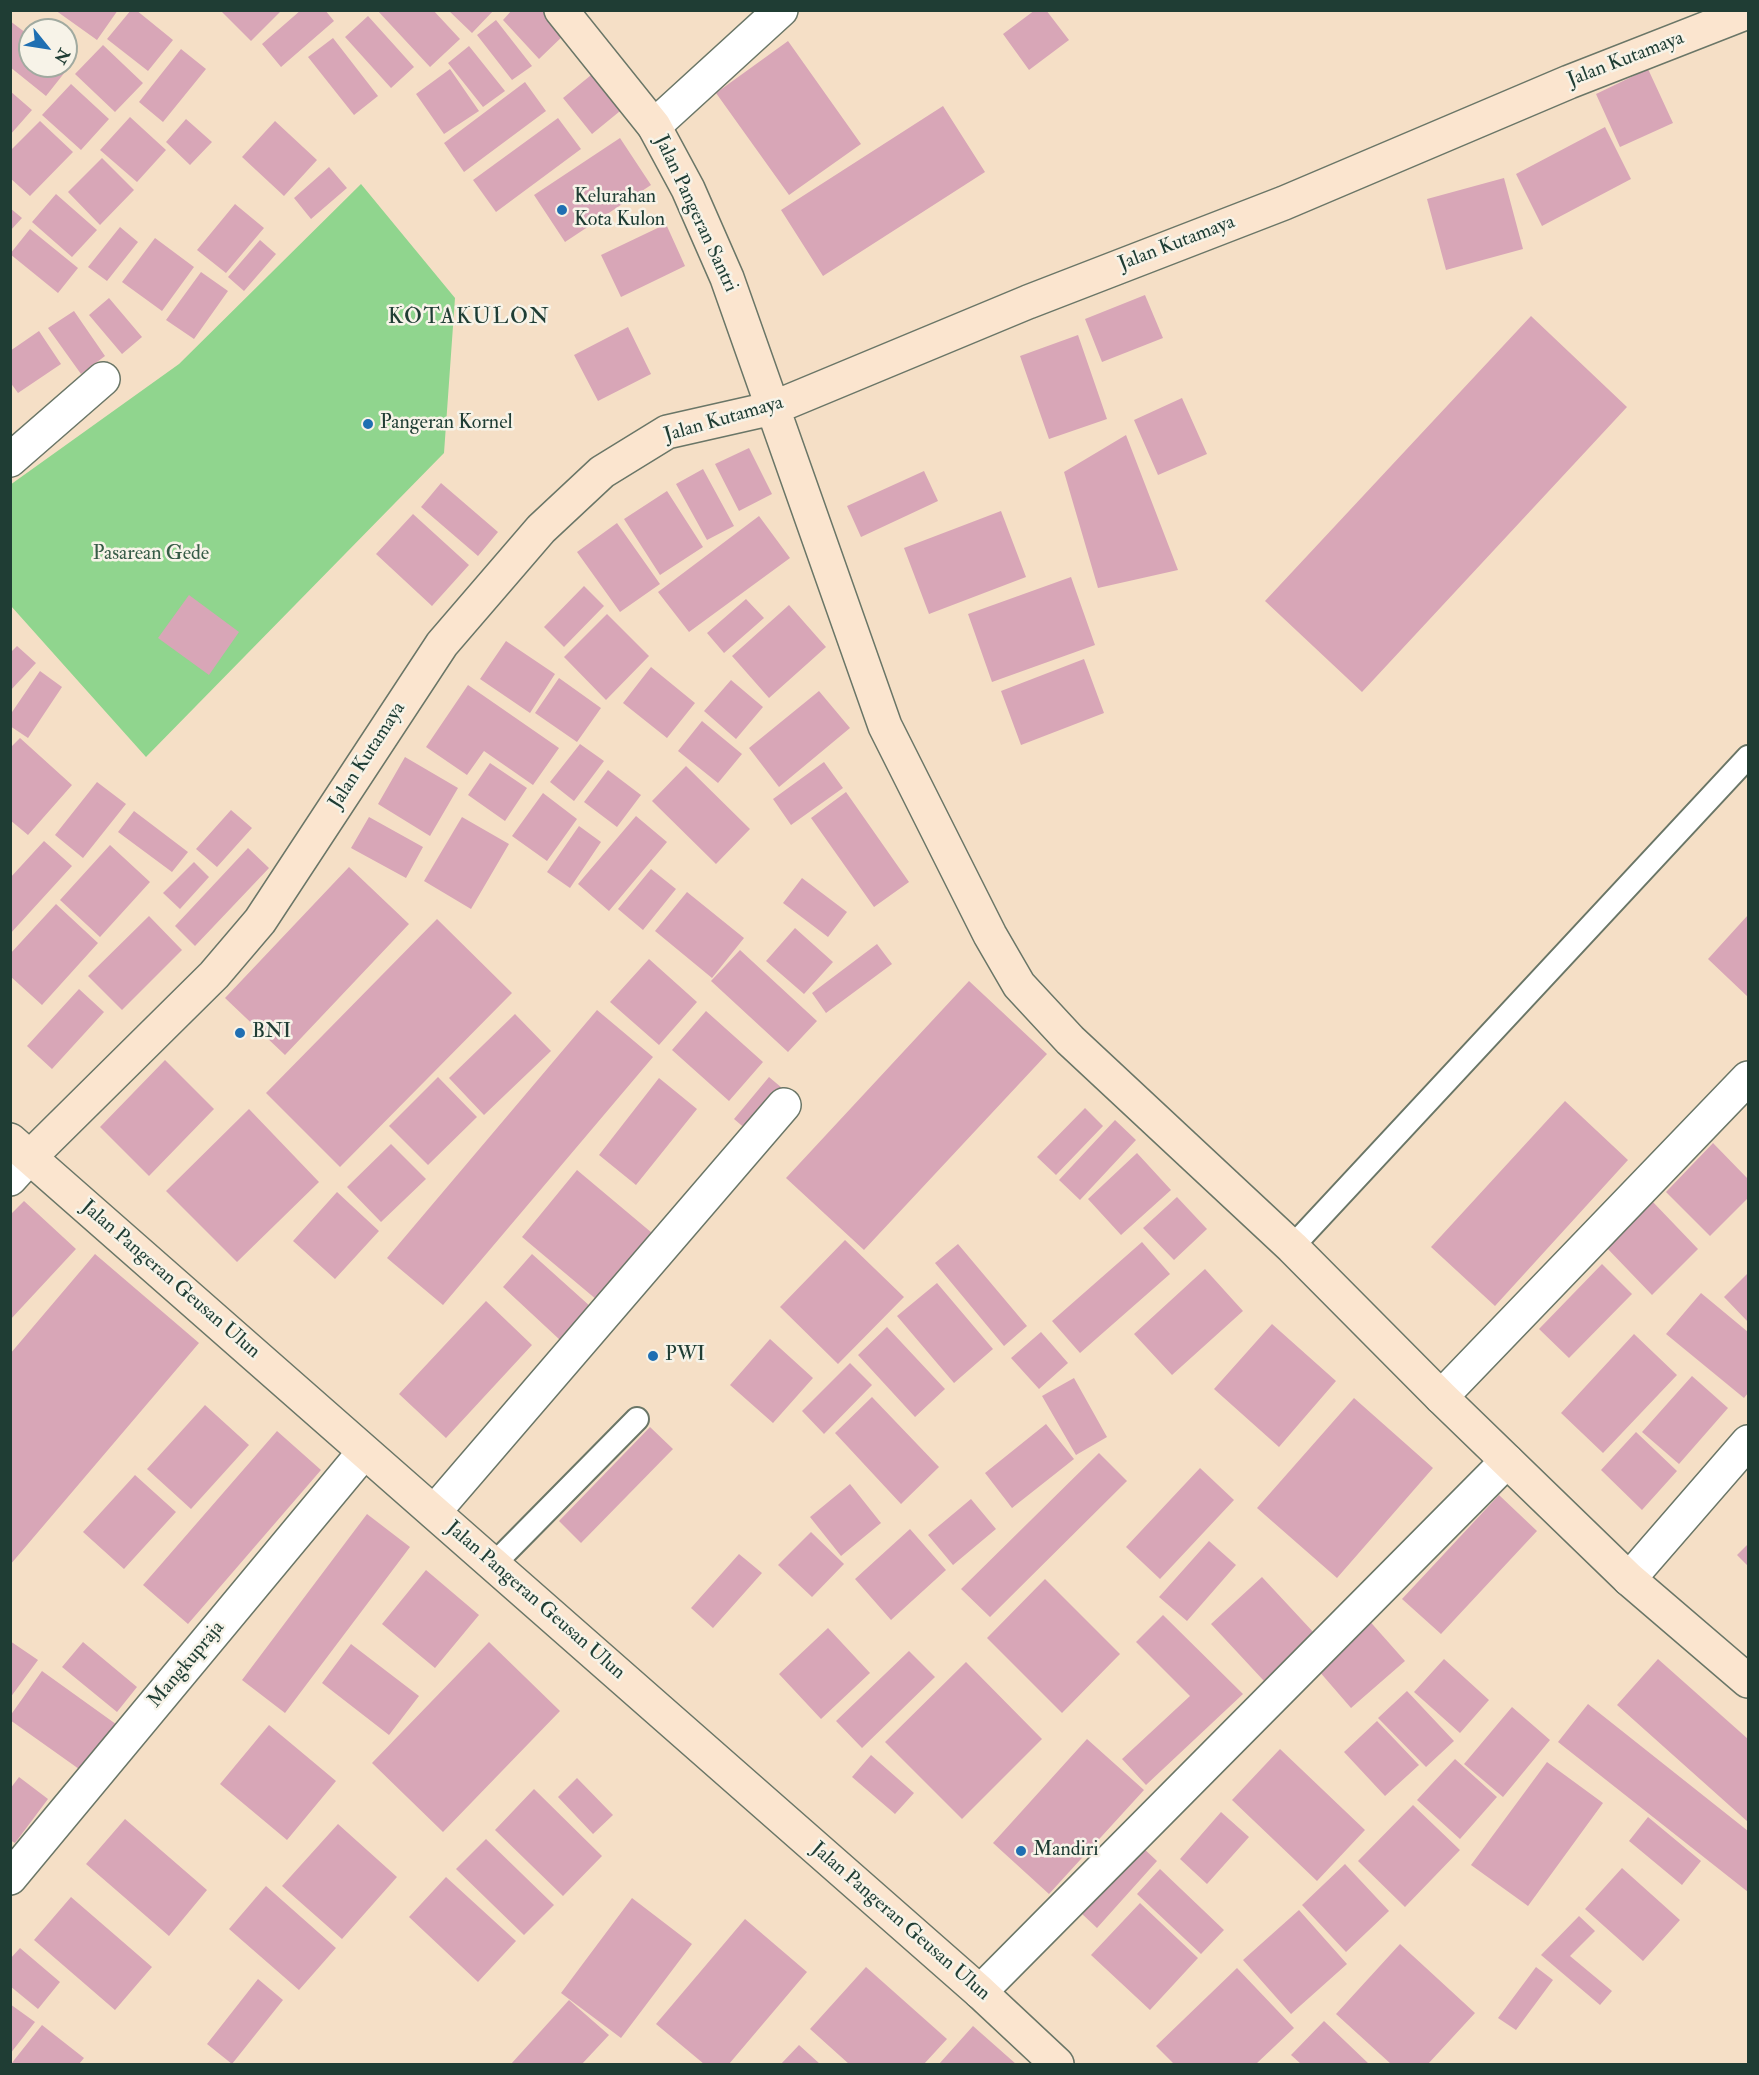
<!DOCTYPE html>
<html>
<head>
<meta charset="utf-8">
<style>
  body { margin:0 }
  #map { position:relative; width:1759px; height:2075px; overflow:hidden; background:#f5dfc6; font-family:"IM FELL Double Pica",serif }
  canvas { display:block }
  .frame { position:absolute; inset:0; border:12px solid #1f3d34; pointer-events:none }
  .north { position:absolute; left:18px; top:18px; width:60px; height:60px; box-sizing:border-box; background:#f7f3e8; border:2px solid #a1aaa0; border-radius:50%; rotate:120deg; font-size:16px; font-weight:700; line-height:24px; text-align:center; color:#1f3d34 }
  .north::after { content:''; display:block; margin:auto; width:21px; height:27px; background:#1f6fb2; clip-path:polygon(50% 0,100% 100%,50% 72%,0 100%) }
</style>
</head>
<body>
<div id="map">
<canvas width="1759" height="2075"></canvas>
<div class="frame"></div>
<div class="north">N</div>
</div>
<script>
const c = document.querySelector('canvas').getContext('2d');
c.lineJoin = 'round';
function fill(path, color) { c.fillStyle = color; c.fill(path, 'evenodd'); }
const toPath = rows => new Path2D(rows.map(r => 'M' + r).join(''));
function strokePath(path, color, width, dash) { c.strokeStyle = color; c.lineWidth = width; c.lineCap = dash ? 'butt' : 'round'; c.setLineDash(dash || []); c.stroke(path); }
function drawText(font, color, halo, rows, align = 'center') {
  c.font = font + ' "IM FELL Double Pica",serif'; c.lineWidth = 5; c.setLineDash([]); c.textBaseline = 'middle'; c.strokeStyle = halo; c.fillStyle = color; for (const [text, x, y, turn = 0] of rows) {
    c.save(); c.translate(x, y); c.rotate((+turn || 0) * Math.PI / 180); c.textAlign = isNaN(turn) ? turn : align; if (halo) c.strokeText(text, 0, 0); c.fillText(text, 0, 0); c.restore();
  }
}
fill(toPath([
  [361,184,455,298,444,453,146,757,11,606,10,485,179,364]
]), '#90d58e');
fill(toPath([
  [55,10,118,10,97,40],
  [131,10,136,10,173,40,148,71,107,39],
  [220,10,282,10,251,41],
  [301,10,325,10,334,21,281,67,262,44],
  [377,10,433,10,460,39,430,67],
  [448,10,494,10,472,33],
  [512,10,545,10,566,33,539,59,503,20],
  [1035,10,1046,10,1069,40,1029,70,1003,34],
  [368,16,414,67,391,88,345,37],
  [496,20,532,66,512,80,477,35],
  [10,21,30,36,30,66,69,67,46,96,10,67],
  [333,38,378,96,354,115,308,57],
  [788,41,861,144,789,195,716,93],
  [103,45,143,83,115,112,75,74],
  [469,46,505,91,483,107,448,63],
  [181,49,206,69,163,122,139,102],
  [450,69,479,111,444,134,416,94],
  [1648,69,1673,123,1620,147,1596,94],
  [596,71,625,107,592,134,563,98],
  [525,82,546,111,464,172,444,143],
  [71,84,109,119,81,150,42,115],
  [10,91,32,110,10,135],
  [943,106,985,172,823,276,781,210],
  [130,117,166,150,137,182,100,150],
  [558,118,581,149,496,212,473,180],
  [186,119,212,142,190,165,166,142],
  [40,121,73,152,30,196,10,178,10,151],
  [275,121,317,160,284,196,242,157],
  [1605,127,1631,179,1542,226,1516,174],
  [620,138,651,185,565,242,534,195],
  [102,158,134,190,100,225,68,192],
  [329,167,347,188,311,219,294,198],
  [1504,178,1523,249,1446,270,1427,199],
  [56,194,97,230,72,257,32,222],
  [235,204,264,228,226,273,197,250],
  [10,208,22,218,10,231],
  [666,224,685,266,621,297,601,255],
  [120,227,138,242,107,281,88,267],
  [30,229,78,268,58,293,10,254],
  [155,238,194,267,162,311,122,282],
  [260,240,276,254,244,291,228,277],
  [201,272,228,291,194,339,166,320],
  [1145,295,1163,338,1102,362,1085,319],
  [109,298,142,337,122,354,89,315],
  [74,311,105,356,81,374,48,328],
  [1531,316,1627,407,1362,692,1265,601],
  [628,327,651,374,598,401,574,355],
  [39,331,61,364,18,393,10,382,10,351],
  [1078,335,1107,419,1049,439,1020,356],
  [1182,398,1207,454,1158,475,1134,420],
  [1126,435,1178,570,1098,588,1064,472],
  [749,448,772,494,739,511,715,464],
  [703,469,734,526,707,540,676,484],
  [924,471,938,501,861,537,847,506],
  [441,483,498,532,478,556,421,507],
  [667,491,703,547,660,575,624,519],
  [1001,511,1026,577,929,614,904,548],
  [413,514,469,565,432,606,376,554],
  [759,516,790,558,689,632,658,592],
  [617,523,660,584,620,612,577,552],
  [1071,577,1095,645,992,682,968,614],
  [584,586,604,606,564,647,544,627],
  [189,595,239,632,209,675,158,638],
  [746,599,764,618,724,653,707,633],
  [789,605,826,647,769,698,732,656],
  [607,614,649,656,606,700,564,657],
  [506,641,555,674,530,713,480,679],
  [17,646,36,663,10,691,10,653],
  [1084,659,1104,713,1021,745,1001,691],
  [651,667,695,703,667,738,623,703],
  [40,671,62,687,28,738,10,726,10,715],
  [559,678,601,708,577,742,535,713],
  [731,680,763,707,736,739,704,711],
  [468,685,559,748,533,785,484,751,467,775,426,747],
  [819,691,850,728,779,787,749,748],
  [702,721,742,754,718,783,678,751],
  [20,738,72,785,28,835,10,820,10,748],
  [580,744,604,761,574,801,550,782],
  [405,757,458,788,430,836,378,804],
  [824,762,843,788,791,825,773,799],
  [490,763,527,788,505,821,468,795],
  [686,766,750,829,716,864,652,801],
  [608,770,641,795,617,827,584,802],
  [97,782,126,804,83,858,55,835],
  [846,792,909,882,874,907,811,818],
  [543,793,577,819,547,861,512,836],
  [231,810,252,828,217,867,196,849],
  [134,811,188,852,172,872,118,832],
  [636,816,667,842,609,911,578,884],
  [369,817,423,847,406,878,351,848],
  [462,817,509,844,471,909,424,881],
  [579,826,601,842,570,888,547,872],
  [44,841,72,866,10,934,10,878],
  [110,845,150,882,100,937,60,900],
  [248,848,269,868,195,946,175,926],
  [194,862,209,877,180,909,163,893],
  [349,867,409,924,285,1055,225,998],
  [651,869,676,889,643,930,618,909],
  [802,878,847,912,828,937,783,903],
  [687,892,744,938,712,978,655,931],
  [56,904,98,943,42,1005,10,976,10,954],
  [1748,915,1748,997,1708,959],
  [149,916,182,950,122,1010,88,976],
  [437,919,512,993,340,1167,266,1093],
  [795,928,833,962,804,994,766,961],
  [877,944,892,964,826,1013,812,993],
  [740,950,817,1021,788,1052,711,981],
  [649,959,697,1002,659,1045,610,1002],
  [969,981,1047,1054,864,1250,786,1178],
  [79,989,104,1012,52,1069,27,1046],
  [597,1010,653,1057,443,1305,387,1258],
  [706,1011,763,1062,729,1101,672,1050],
  [515,1014,551,1051,484,1115,449,1078],
  [165,1060,214,1109,149,1176,100,1127],
  [438,1077,477,1117,428,1165,389,1126],
  [769,1077,782,1088,747,1130,734,1119],
  [659,1078,697,1109,636,1185,599,1155],
  [1565,1101,1628,1160,1495,1306,1431,1247],
  [1085,1108,1103,1126,1056,1175,1037,1157],
  [249,1109,319,1182,237,1262,166,1191],
  [1115,1120,1136,1140,1080,1200,1059,1180],
  [1713,1143,1748,1179,1748,1198,1710,1236,1666,1192],
  [391,1144,426,1179,381,1222,347,1187],
  [1137,1153,1171,1190,1121,1235,1088,1199],
  [577,1170,658,1238,603,1305,522,1237],
  [337,1192,379,1231,335,1279,293,1241],
  [1177,1197,1207,1229,1174,1260,1143,1228],
  [24,1201,76,1249,10,1320,10,1215],
  [1652,1201,1698,1249,1652,1295,1605,1246],
  [845,1240,904,1297,838,1364,780,1307],
  [1142,1242,1170,1274,1080,1353,1052,1321],
  [958,1244,1027,1326,1004,1346,935,1263],
  [95,1254,199,1343,10,1565,10,1354],
  [532,1254,591,1307,560,1340,503,1287],
  [1602,1264,1632,1294,1569,1358,1539,1329],
  [1205,1269,1243,1311,1172,1375,1134,1334],
  [1748,1273,1748,1322,1724,1297],
  [937,1283,993,1349,954,1383,897,1316],
  [1701,1293,1748,1332,1748,1393,1744,1398,1666,1334],
  [486,1301,532,1345,446,1438,399,1394],
  [1272,1324,1336,1381,1279,1447,1214,1389],
  [887,1327,945,1389,915,1417,858,1355],
  [1041,1332,1068,1363,1039,1389,1011,1358],
  [1634,1334,1677,1375,1603,1453,1561,1413],
  [770,1339,813,1378,773,1423,730,1385],
  [850,1363,872,1385,824,1434,802,1411],
  [1692,1376,1728,1408,1679,1464,1642,1432],
  [1074,1378,1107,1437,1076,1455,1042,1396],
  [872,1397,939,1467,901,1504,835,1433],
  [1354,1398,1433,1468,1337,1578,1257,1508],
  [205,1405,249,1445,191,1509,147,1469],
  [1046,1424,1074,1459,1012,1508,985,1473],
  [650,1427,673,1449,581,1543,559,1521],
  [277,1431,321,1470,188,1624,143,1585],
  [1636,1432,1677,1471,1642,1510,1601,1470],
  [1099,1453,1127,1481,990,1617,961,1589],
  [1200,1468,1234,1500,1160,1579,1126,1547],
  [135,1475,176,1512,124,1569,83,1532],
  [850,1484,881,1523,841,1556,810,1517],
  [1499,1495,1537,1531,1441,1634,1402,1599],
  [971,1499,996,1529,953,1565,928,1535],
  [367,1514,410,1547,285,1713,242,1680],
  [910,1529,946,1570,891,1620,855,1579],
  [811,1532,844,1564,812,1597,778,1565],
  [1209,1541,1236,1565,1187,1621,1159,1597],
  [1748,1544,1748,1566,1737,1555],
  [739,1554,762,1573,713,1628,691,1608],
  [426,1570,479,1615,435,1668,382,1624],
  [1262,1577,1315,1634,1264,1681,1211,1624],
  [1045,1579,1120,1654,1062,1713,987,1638],
  [1163,1615,1243,1694,1146,1785,1122,1759,1190,1696,1136,1642],
  [1366,1617,1405,1661,1351,1708,1312,1663],
  [828,1628,870,1673,821,1719,779,1674],
  [10,1641,38,1660,10,1698],
  [83,1642,137,1687,117,1712,62,1667],
  [489,1642,560,1711,443,1832,372,1763],
  [351,1644,419,1696,389,1735,322,1683],
  [909,1651,935,1677,862,1748,836,1721],
  [1444,1659,1489,1700,1460,1733,1414,1692],
  [1658,1659,1748,1739,1748,1822,1617,1705],
  [966,1662,1042,1739,962,1819,885,1742],
  [42,1671,120,1727,86,1774,10,1720,10,1716],
  [1407,1691,1454,1741,1426,1767,1378,1718],
  [1588,1704,1748,1831,1748,1892,1558,1742],
  [1512,1707,1550,1740,1503,1797,1464,1764],
  [1377,1721,1419,1765,1385,1796,1344,1752],
  [269,1725,336,1781,287,1840,220,1784],
  [1087,1739,1144,1790,1049,1894,993,1843],
  [1280,1749,1365,1830,1317,1881,1232,1800],
  [871,1755,914,1793,895,1814,852,1777],
  [1455,1759,1497,1797,1460,1839,1417,1800],
  [1547,1762,1603,1803,1528,1906,1471,1865],
  [19,1777,48,1799,15,1843,10,1840,10,1789],
  [577,1778,613,1815,593,1834,558,1797],
  [534,1789,602,1856,563,1896,495,1830],
  [1413,1805,1460,1850,1405,1907,1358,1861],
  [1221,1812,1249,1837,1207,1884,1180,1859],
  [1648,1817,1701,1861,1682,1885,1629,1841],
  [125,1819,207,1890,169,1936,86,1864],
  [338,1824,397,1877,342,1939,282,1886],
  [486,1839,554,1905,524,1935,456,1869],
  [1141,1846,1157,1861,1097,1928,1081,1913],
  [1345,1864,1389,1911,1346,1952,1302,1905],
  [1622,1868,1680,1920,1643,1961,1585,1909],
  [1160,1869,1224,1930,1201,1954,1137,1894],
  [446,1877,516,1941,478,1982,409,1917],
  [266,1886,336,1948,299,1990,229,1929],
  [71,1897,152,1967,115,2010,34,1940],
  [632,1898,692,1944,621,2038,561,1993],
  [1140,1903,1198,1958,1150,2010,1091,1955],
  [1299,1910,1347,1964,1291,2014,1243,1960],
  [1579,1916,1595,1931,1570,1956,1612,1991,1600,2005,1541,1955],
  [745,1919,807,1972,729,2064,704,2064,656,2024],
  [1400,1944,1475,2013,1428,2064,1391,2064,1336,2014],
  [20,1948,60,1982,38,2009,10,1986,10,1959],
  [866,1967,947,2039,924,2064,849,2064,810,2029],
  [1536,1967,1553,1980,1516,2030,1498,2018],
  [1237,1968,1294,2028,1256,2064,1174,2064,1156,2046],
  [258,1979,283,2000,232,2064,207,2044],
  [569,2000,609,2035,582,2064,511,2064],
  [10,2004,35,2022,10,2054],
  [1324,2021,1369,2064,1301,2064,1291,2055],
  [42,2025,84,2058,79,2064,11,2064],
  [973,2026,1016,2064,939,2064],
  [799,2045,820,2064,781,2064]
]), '#d8a6b7');
const lane = toPath([
  [1292,1247,1748,757],
  [493,1565,637,1419]
]);
const street = toPath([
  [654,126,781,10],
  [10,460,103,379],
  [10,1179,30,1157],
  [1441,1397,1748,1078],
  [434,1512,784,1105],
  [1629,1579,1748,1442],
  [10,1878,364,1452],
  [980,1992,1507,1461]
]);
const secondary = toPath([
  [561,10,654,126,688,189,727,278,885,726,990,935,1019,985,1070,1040,1292,1247,1441,1397,1629,1579,1748,1681],
  [10,1140,980,1992,1057,2064],
  [30,1157,214,975,260,921,442,644,541,529,602,472,667,432,773,408,1028,302,1284,203,1569,82,1748,12]
]);
strokePath(lane, '#6a7667', 26);
strokePath(street, '#6a7667', 36);
strokePath(secondary, '#6a7667', 36);
strokePath(lane, '#fff', 22);
strokePath(street, '#fff', 33);
strokePath(secondary, '#fbe5cf', 33);
for (const [x, y, r, color] of [
  [562,210,6,"#1f6fb2"],
  [368,424,6,"#1f6fb2"],
  [240,1033,6,"#1f6fb2"],
  [653,1356,6,"#1f6fb2"],
  [1021,1851,6,"#1f6fb2"]
]) { const dot = new Path2D(); dot.arc(x, y, r, 0, 2 * Math.PI); c.fillStyle = color; c.fill(dot); strokePath(dot, '#f7f3e8', 2); }
drawText('20px', '#1f3d34', '#f7f3e8', [
  ["Jalan Kutamaya",1626,60,-21],
  ["Jalan Pangeran Santri",695,214,65],
  ["Jalan Kutamaya",1177,244,-21],
  ["Jalan Kutamaya",724,420,-16],
  ["Jalan Kutamaya",368,756,-57],
  ["Jalan Pangeran Geusan Ulun",170,1280,41],
  ["Jalan Pangeran Geusan Ulun",535,1601,41],
  ["Mangkupraja",187,1665,-50],
  ["Jalan Pangeran Geusan Ulun",900,1922,41]
]);
drawText('20px', '#1f3d34', '#f7f3e8', [
  ["Kelurahan",574,198],
  ["Kota Kulon",574,221],
  ["Pangeran Kornel",380,424],
  ["BNI",252,1033],
  ["PWI",665,1356],
  ["Mandiri",1033,1851]
], 'left');
drawText('20px', '#365b46', '#f7f3e8', [
  ["Pasarean Gede",151,555]
]);
c.letterSpacing = '1.5px';
drawText('22px', '#1f3d34', '#f7f3e8', [
  ["KOTAKULON",469,318]
]);
c.letterSpacing = '0px';
</script>
</body>
</html>
